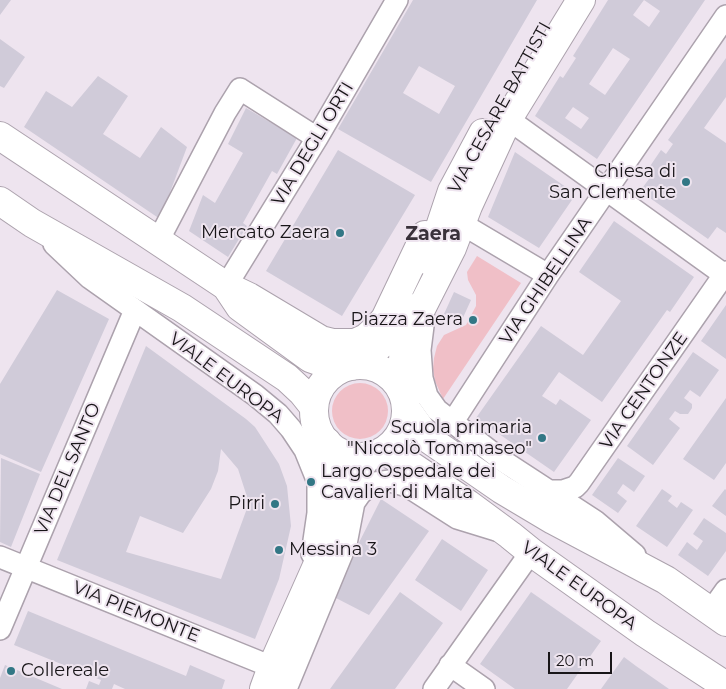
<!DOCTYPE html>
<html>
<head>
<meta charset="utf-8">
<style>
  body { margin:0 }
  #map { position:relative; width:726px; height:689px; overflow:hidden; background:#eee4ef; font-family:Montserrat,sans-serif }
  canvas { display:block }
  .scale { position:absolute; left:548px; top:652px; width:64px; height:22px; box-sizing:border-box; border:2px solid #181518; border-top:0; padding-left:6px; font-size:15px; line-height:18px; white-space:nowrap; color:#181518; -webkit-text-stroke:4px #eee4ef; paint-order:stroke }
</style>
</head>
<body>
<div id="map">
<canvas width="726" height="689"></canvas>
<div class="scale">20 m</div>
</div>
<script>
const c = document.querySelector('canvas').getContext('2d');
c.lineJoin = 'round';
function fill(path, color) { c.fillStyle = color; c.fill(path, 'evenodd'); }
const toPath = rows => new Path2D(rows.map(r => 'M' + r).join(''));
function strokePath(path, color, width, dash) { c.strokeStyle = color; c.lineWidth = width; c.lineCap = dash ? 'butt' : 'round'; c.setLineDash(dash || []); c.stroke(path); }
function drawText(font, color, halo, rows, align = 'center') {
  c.font = font + ' Montserrat,sans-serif'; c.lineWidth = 4; c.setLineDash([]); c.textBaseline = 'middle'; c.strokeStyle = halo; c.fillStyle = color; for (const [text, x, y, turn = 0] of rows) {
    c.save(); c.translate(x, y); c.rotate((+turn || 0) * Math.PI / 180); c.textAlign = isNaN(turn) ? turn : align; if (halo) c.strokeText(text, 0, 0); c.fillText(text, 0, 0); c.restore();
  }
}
fill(toPath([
  [477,256,521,283,443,399,435,381,433,369,434,358,437,346,444,335,466,325,476,306,476,295,468,280,467,272],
  '332 411a28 28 0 1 1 56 0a28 28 0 1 1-56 0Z'
]), '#f0bfc7');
fill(toPath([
  [0,0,11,0,0,15],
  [413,0,537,0,431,182,338,129],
  [419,66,455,86,439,114,403,93],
  [608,0,705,0,597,159,535,116,560,76,563,78,576,58,573,56],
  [644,0,660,11,649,27,633,15],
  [613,48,630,59,605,95,589,84],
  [573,107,589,118,581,129,565,118],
  [0,39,25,57,4,88,0,86],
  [726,58,726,97,704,128,726,143,726,233,717,227,708,239,640,191,649,179,644,175,661,150,666,154,673,144,668,140],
  [98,76,128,96,103,134,140,158,161,127,187,147,160,219,24,127,46,91,72,107],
  [246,108,297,138,277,174,272,171,243,223,247,226,228,257,189,231,203,195,215,203,243,153,228,144],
  [338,150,415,195,342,316,266,271],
  [515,152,576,194,539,248,488,217],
  [614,221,694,277,670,312,667,310,602,402,559,372,542,396,556,405,560,399,591,420,554,472,476,418,541,326,583,355,621,301,579,272],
  [57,290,109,319,41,472,0,454,0,384],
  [454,292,471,300,461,322,444,314],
  [726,305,726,359,701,341],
  [146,346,246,419,255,427,279,464,287,486,291,526,279,579,255,639,57,560],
  [221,449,238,469,249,503,221,579,126,552,140,516,183,533,211,489,218,471],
  [693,352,719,370,700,397,690,390,684,398,692,404,692,408,688,414,680,414,675,411,669,419,680,428,653,465,627,446],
  [726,398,726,463,714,480,683,459],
  [1,458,40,474,11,547,0,542],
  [618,458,645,476,634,492,623,484,617,493,627,501,618,513,592,495],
  [662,489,672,496,668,501,677,508,681,502,693,510,667,547,636,526],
  [725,489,726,490,726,516,712,506],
  [381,499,429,531,369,615,332,596],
  [704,518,726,533,726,551,708,576,678,555,687,542,697,550,703,541,693,534],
  [442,539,488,570,461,611,415,580],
  [400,592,443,623,395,689,330,689],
  [531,592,601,641,567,689,515,689,480,664],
  [28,611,186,676,190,665,225,680,222,689,125,689,114,684,112,689,86,689,89,681,99,685,101,680,14,645],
  [624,657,636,666,669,689,601,689],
  [5,665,62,689,0,689,0,678]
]), '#d0cbd9');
const street = toPath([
  [508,119,726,276],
  [462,224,548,275],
  [158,241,225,113,240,89,317,138],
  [54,244,90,278,255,395,278,414,291,429,305,450,318,482,318,513,312,554],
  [226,286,317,138,397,0],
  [424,318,420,350,422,378,427,396,437,410,503,461,595,521,635,555],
  [452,423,548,275,726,16],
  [544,491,563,491,575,487,579,483,726,272],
  [353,504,360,494,369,486,375,483,390,481,407,486,457,518,496,530],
  [0,557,272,667],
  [711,611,726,590],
  [0,629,135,310],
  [450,665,484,689],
  [286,689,346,544,359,476,369,460,376,454],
  [434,689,531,552]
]);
const secondary = toPath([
  [427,260,435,242,452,191,483,133],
  [226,286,249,297,321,340,333,343,355,343,366,338,378,327,385,319,425,235],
  [351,366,375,350,383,342,392,331,405,306],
  [402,391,402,369,404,350,414,323,452,248,468,206,508,119,581,0],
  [264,689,272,667,320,559,333,521,336,487,335,468,327,442]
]);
const primary = toPath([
  [0,136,226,286,240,307,310,358,341,369],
  [0,201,32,223,182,308,287,378,302,392,314,407],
  '314 411a46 46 0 1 1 92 0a46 46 0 1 1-92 0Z',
  [407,410,427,438,501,489,553,520,666,580,726,622],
  [384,451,410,465,468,504,510,535,531,552,645,633,726,686]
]);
strokePath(street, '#aca2ad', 24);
strokePath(secondary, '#aca2ad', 30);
strokePath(primary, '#aca2ad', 30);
strokePath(street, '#fff', 21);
strokePath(secondary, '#fff', 28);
strokePath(primary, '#fff', 28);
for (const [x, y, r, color] of [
  [686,182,5,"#327785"],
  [340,233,5,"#327785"],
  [473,320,5,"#327785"],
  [542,438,5,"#327785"],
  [311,482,5,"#327785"],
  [275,504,5,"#327785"],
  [279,550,5,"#327785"],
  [11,671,5,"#327785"]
]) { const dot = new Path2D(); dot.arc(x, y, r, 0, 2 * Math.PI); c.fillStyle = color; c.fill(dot); strokePath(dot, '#eee4ef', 2); }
drawText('18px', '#181518', '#eee4ef', [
  ["VIA CESARE BATTISTI",500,108,-61],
  ["VIA DEGLI ORTI",313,144,-59],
  ["VIA GHIBELLINA",546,281,-56],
  ["VIALE EUROPA",226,378,37],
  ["VIA CENTONZE",644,391,-55],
  ["VIA DEL SANTO",68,469,-67],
  ["VIALE EUROPA",579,586,36],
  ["VIA PIEMONTE",136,612,22]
]);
drawText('18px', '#181518', '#eee4ef', [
  ["Chiesa di",676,172],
  ["San Clemente",676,193],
  ["Mercato Zaera",330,233],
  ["Piazza Zaera",463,320],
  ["Scuola primaria",532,428],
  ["\"Niccolò Tommaseo\"",532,449],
  ["Largo Ospedale dei",321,472,"left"],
  ["Cavalieri di Malta",321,493,"left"],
  ["Pirri",265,504],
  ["Messina 3",289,550,"left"],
  ["Collereale",21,671,"left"]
], 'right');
drawText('bold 19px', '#39313a', '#eee4ef', [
  ["Zaera",433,234]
]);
</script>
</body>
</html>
